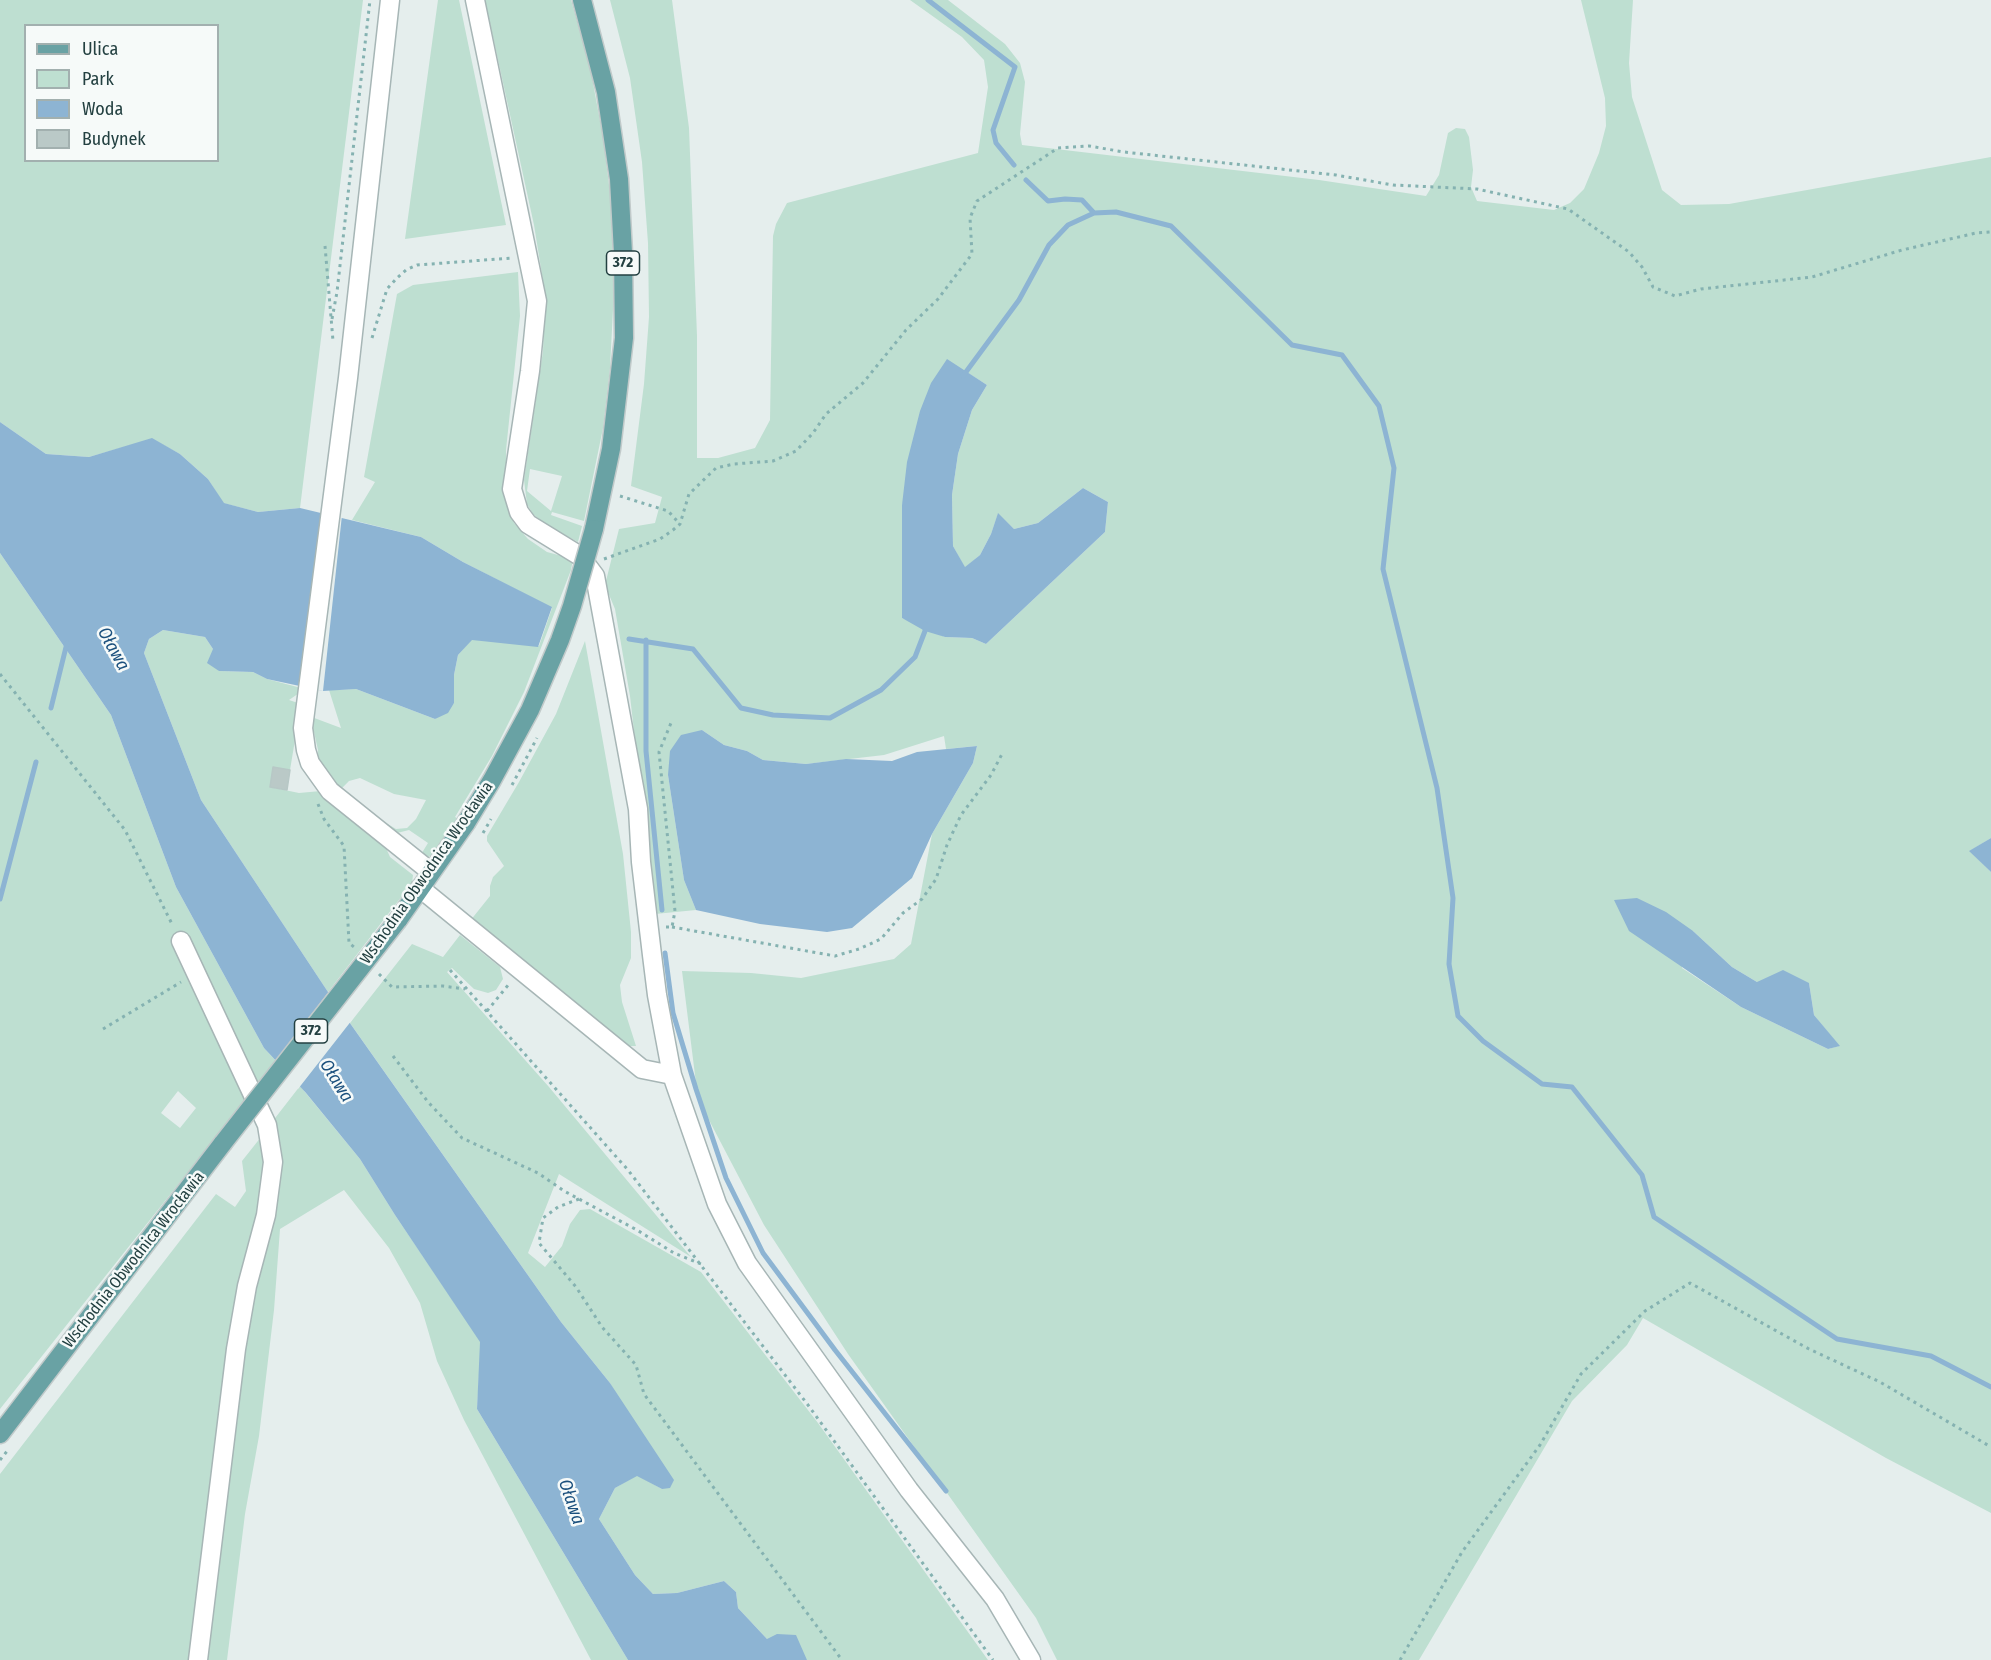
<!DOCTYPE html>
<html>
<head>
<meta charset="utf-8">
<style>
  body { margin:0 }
  #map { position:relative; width:1991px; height:1660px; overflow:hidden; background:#e5eeed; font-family:"Fira Sans Condensed",sans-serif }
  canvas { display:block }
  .legend { position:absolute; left:24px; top:24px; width:195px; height:138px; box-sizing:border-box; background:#f6faf9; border:2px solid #a2b0af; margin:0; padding:8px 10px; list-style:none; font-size:18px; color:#234041 }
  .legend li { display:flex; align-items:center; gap:12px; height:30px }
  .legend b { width:30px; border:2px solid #a2b0af }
</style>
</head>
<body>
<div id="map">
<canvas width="1991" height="1660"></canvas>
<ul class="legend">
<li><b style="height:8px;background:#69a2a4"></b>Ulica</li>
<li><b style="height:16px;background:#bedfd1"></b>Park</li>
<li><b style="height:16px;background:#8db4d3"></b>Woda</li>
<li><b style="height:16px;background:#bac9c7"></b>Budynek</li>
</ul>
</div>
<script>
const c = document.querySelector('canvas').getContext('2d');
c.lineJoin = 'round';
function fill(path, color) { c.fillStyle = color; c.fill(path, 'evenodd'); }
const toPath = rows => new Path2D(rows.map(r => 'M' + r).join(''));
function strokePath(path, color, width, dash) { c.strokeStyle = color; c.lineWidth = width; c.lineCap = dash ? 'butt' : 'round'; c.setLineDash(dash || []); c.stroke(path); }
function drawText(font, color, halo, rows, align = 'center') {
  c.font = font + ' "Fira Sans Condensed",sans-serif'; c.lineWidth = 5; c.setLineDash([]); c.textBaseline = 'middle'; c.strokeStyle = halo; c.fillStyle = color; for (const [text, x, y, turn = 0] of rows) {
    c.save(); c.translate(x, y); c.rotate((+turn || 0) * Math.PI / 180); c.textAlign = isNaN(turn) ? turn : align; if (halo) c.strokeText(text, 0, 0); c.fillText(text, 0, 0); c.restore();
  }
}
fill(toPath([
  [0,0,363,0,300,508,258,512,223,503,208,479,180,454,152,439,89,457,46,454,0,422],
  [26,26,218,26,218,160,26,160],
  [438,0,459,0,506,225,405,239],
  [485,0,571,0,590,67,603,137,611,201,614,290,610,368,603,428,584,521,552,512,551,515,582,526,578,542,546,525,533,514,527,504,524,480,543,351,545,293,534,225],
  [530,469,562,476,551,511,527,491],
  [610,0,672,0,689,128,697,336,697,458,718,458,755,448,770,420,773,236,776,224,787,203,978,153,988,87,984,60,962,37,910,0,948,0,1005,44,1020,63,1025,82,1020,134,1022,145,1319,180,1426,196,1439,175,1448,133,1456,128,1465,129,1469,137,1473,170,1471,187,1477,201,1554,210,1570,203,1584,189,1599,153,1606,126,1605,98,1581,0,1633,0,1629,63,1632,97,1662,190,1681,205,1729,204,1991,157,1991,838,1970,851,1991,872,1991,1513,1886,1458,1643,1318,1627,1345,1572,1401,1419,1660,1057,1660,1036,1618,848,1354,764,1225,698,1099,682,971,751,973,801,978,894,959,911,944,932,834,973,763,977,746,946,749,944,736,884,755,806,764,763,760,747,751,724,745,702,730,668,775,684,880,696,910,655,914,630,696,615,609,605,585,619,529,655,523,662,497,631,486,644,384,649,317,648,243,642,162,630,78],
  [965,371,987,385,972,410,958,454,952,495,953,546,965,568,980,555,991,534,998,514,1014,529,1038,523,1083,488,1108,502,1105,532,986,644,972,638,945,637,902,618,902,505],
  [1693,931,1732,967,1757,982,1809,983,1814,1015,1839,1046,1828,1049,1741,1007,1682,968],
  [518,272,520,316,506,450,506,493,509,508,514,523,528,539,547,552,573,559,571,570,524,692,492,756,455,817,457,818,432,856,423,858,420,856,428,843,409,830,393,834,376,817,396,829,407,828,416,819,426,800,394,794,360,778,349,781,340,790,317,763,318,750,314,732,307,732,309,716,341,728,329,690,356,689,435,719,454,703,454,675,458,655,472,639,539,646,552,608,463,562,421,537,352,520,375,482,364,477,397,294,413,285],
  [0,553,111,715,176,887,264,1048,276,1061,0,1409],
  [178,1091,196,1108,180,1128,161,1113],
  [163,630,205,637,213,649,219,671,253,672,267,679,305,689,289,700,301,704,290,770,273,767,270,787,299,793,321,791,382,839,390,857,413,875,412,883,328,992,201,800,144,653,149,639],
  [585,641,623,854,631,932,631,958,620,985,622,1002,636,1046,627,1046,470,921,490,896,490,886,493,877,504,866,487,841,487,836,519,782,556,714],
  [460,935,500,967,503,979,496,990,488,993,474,989,452,968,447,972,549,1087,691,1257,559,1174,528,1253,545,1267,562,1246,570,1224,580,1210,590,1209,701,1272,818,1423,988,1660,807,1660,767,1639,738,1608,736,1592,724,1581,677,1593,653,1594,635,1575,599,1519,615,1488,637,1475,662,1489,610,1383,561,1322,350,1023,412,944,443,957],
  [300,1086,360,1159,395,1215,481,1342,477,1409,628,1660,591,1660,464,1420,437,1361,420,1303,389,1248,344,1190,280,1229,274,1310,259,1436,245,1514,227,1660,0,1660,0,1474,216,1194,235,1207,246,1191,242,1161,265,1132,267,1160,262,1209,233,1307,219,1421,237,1423,250,1306,276,1204,277,1139,272,1122]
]), '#bedfd1');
fill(toPath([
  [947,359,987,385,972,410,958,454,952,495,953,546,965,567,980,555,991,534,998,513,1014,529,1038,523,1083,488,1108,502,1105,532,986,644,972,638,945,637,925,631,902,618,902,505,907,462,920,411,931,383],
  [0,422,46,454,89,457,152,438,180,454,208,479,224,503,258,512,300,508,421,537,463,562,552,607,538,647,472,640,458,655,454,675,454,703,448,713,435,719,356,689,323,691,267,679,253,672,219,671,207,663,213,649,205,637,163,630,149,639,144,653,201,800,328,992,561,1322,610,1383,674,1480,670,1488,662,1489,637,1476,615,1488,599,1519,635,1575,653,1594,677,1593,724,1581,736,1592,738,1608,767,1639,777,1634,796,1635,807,1660,628,1660,477,1409,480,1342,395,1215,360,1159,306,1093,264,1048,176,887,111,715,0,553],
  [702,730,724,745,747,751,763,760,806,764,846,759,892,761,917,752,977,746,973,763,932,834,912,878,852,928,827,932,760,924,696,910,684,880,668,775,670,751,681,735],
  [1991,838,1991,872,1969,851],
  [1637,898,1666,912,1693,931,1732,967,1757,982,1783,970,1809,983,1814,1015,1840,1046,1828,1049,1741,1007,1629,931,1614,900]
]), '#8db4d3');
fill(toPath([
  [325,511,342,515,323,691,305,689],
  [330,990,352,1020,298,1089,274,1063]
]), '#e5eeed');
strokePath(toPath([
  [928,0,1015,67,993,130,996,143,1014,165],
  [1026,180,1048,201,1065,199,1082,200,1094,213],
  [963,376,1019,300,1049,245,1068,225,1094,213,1116,212,1171,226,1292,345,1342,355,1379,406,1394,468,1383,569,1437,788,1453,898,1449,964,1458,1016,1483,1041,1542,1084,1572,1087,1642,1175,1654,1217,1837,1339,1931,1356,1991,1387],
  [629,639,693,649,741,708,773,715,830,718,881,690,915,657,925,631,925,624],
  [646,640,646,751,662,910],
  [51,708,67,643],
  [0,899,36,762],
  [665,953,673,1013,696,1089,726,1178,763,1253,835,1350,946,1491]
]), '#8db4d3', 5);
const building = toPath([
  [273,767,290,770,287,790,270,787,273,767]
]);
fill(building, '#bac9c7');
strokePath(building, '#b7c8c6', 1.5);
const minor = toPath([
  [390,0,348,378,303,728,306,750,310,763,330,791,431,872],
  [475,0,537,301,530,371,512,489,519,512,528,524,580,556,595,576,638,809,641,862,652,955,657,995,672,1075,717,1204,747,1263,909,1490,995,1599,1031,1660],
  [420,888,642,1069,672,1075],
  [181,941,267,1125,273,1162,266,1215,247,1286,236,1349,198,1660]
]);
const major = toPath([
  [582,0,606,92,619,179,623,253,624,338,611,449,594,529],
  [398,920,466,823],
  [0,1434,223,1143]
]);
strokePath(minor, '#a7b6b6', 21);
strokePath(major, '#c1caca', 21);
strokePath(toPath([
  [325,246,333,341],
  [332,319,337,292,370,0],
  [372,338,387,289,397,278,406,270,417,265,512,258],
  [620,496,668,511,679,523],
  [604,559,660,539,673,530,680,524,689,494,716,468,734,464,773,461,796,451,813,433,826,414,863,383,906,330,938,299,972,254,970,218,977,201,1058,148,1089,146,1124,152,1336,175,1393,185,1477,189,1568,209,1629,252,1642,267,1653,287,1675,296,1701,289,1812,277,1902,250,1976,233,1991,232],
  [0,674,125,830,173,926],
  [318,804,324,819,344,846,349,943,354,947],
  [666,927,672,927,675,911,659,752,671,723],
  [672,927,835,956,859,949,881,939,903,913,922,899,936,879,947,845,961,815,991,775,1002,754],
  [450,970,628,1170,808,1405,993,1660],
  [379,974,392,987,443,986,465,989],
  [487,1011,509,984],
  [103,1029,181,982],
  [393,1056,428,1102,462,1138,538,1173,564,1191,637,1230,674,1253,701,1264],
  [579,1199,558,1207,543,1218,539,1243,576,1287,602,1327,636,1365,644,1394,842,1660],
  [0,1460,8,1450],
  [1400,1660,1462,1552,1540,1445,1581,1374,1645,1311,1690,1283,1809,1349,1880,1382,1991,1447]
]), '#85b2b1', 3, [3, 4.5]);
strokePath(minor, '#fff', 18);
strokePath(major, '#69a2a4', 18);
const majorBridge = toPath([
  [466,823,492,780,530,710,560,640,572,606,594,529],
  [223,1143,398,920]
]);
strokePath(majorBridge, '#c1caca', 21, []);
strokePath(toPath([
  [512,785,537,738],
  [483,833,491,819]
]), '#85b2b1', 3, [3, 4.5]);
strokePath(majorBridge, '#69a2a4', 18);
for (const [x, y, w] of [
  [623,263,33],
  [311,1031,33]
]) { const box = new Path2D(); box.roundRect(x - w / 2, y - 12, w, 24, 4.5); c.fillStyle = '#f6faf9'; c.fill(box); strokePath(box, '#234041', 1.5); }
drawText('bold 15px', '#234041', null, [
  ["372",623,263],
  ["372",311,1031]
]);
drawText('16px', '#234041', '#f6faf9', [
  ["Wschodnia Obwodnica Wrocławia",427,873,-55],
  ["Wschodnia Obwodnica Wrocławia",134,1260,-52]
]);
drawText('italic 18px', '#1c517e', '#f6faf9', [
  ["Oława",113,649,61],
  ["Oława",336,1081,58],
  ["Oława",571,1502,71]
]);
</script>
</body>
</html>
